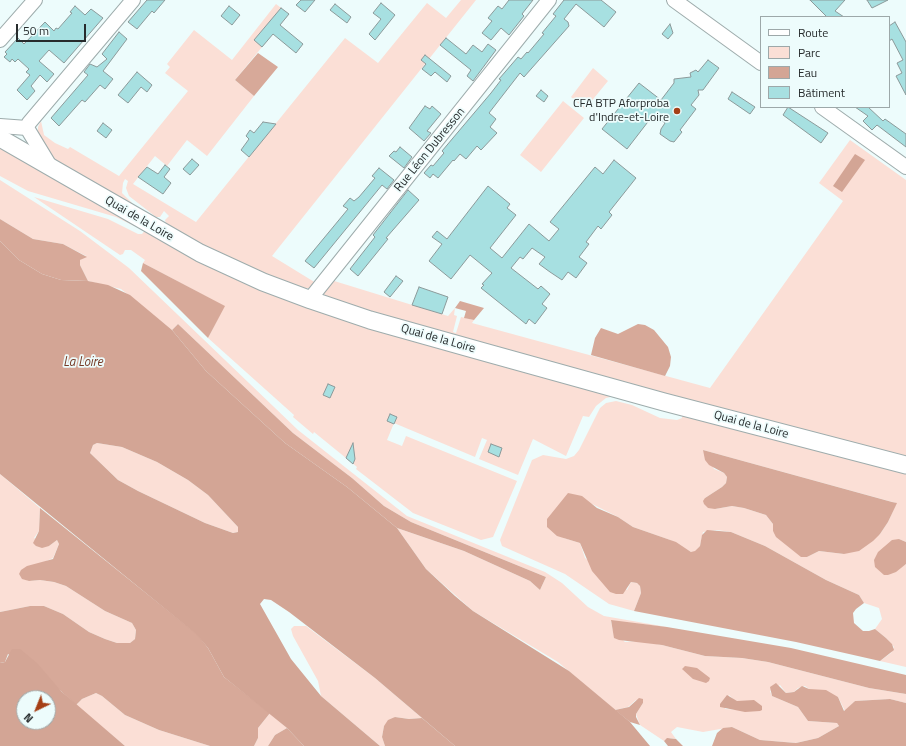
<!DOCTYPE html>
<html>
<head>
<meta charset="utf-8">
<style>
  body { margin:0 }
  #map { position:relative; width:906px; height:746px; overflow:hidden; background:#edfcfc; font-family:"Titillium Web",sans-serif }
  canvas { display:block }
  .legend { position:absolute; left:760px; top:16px; width:130px; height:92px; box-sizing:border-box; background:#edfcfc; border:1px solid #9da8a9; margin:0; padding:5px 7px; list-style:none; font-size:12px; color:#262b2c }
  .legend li { display:flex; align-items:center; gap:8px; height:20px }
  .legend b { width:20px; border:1px solid #9da8a9 }
  .north { position:absolute; left:16px; top:690px; width:40px; height:40px; box-sizing:border-box; background:#edfcfc; border:1px solid #9da8a9; border-radius:50%; rotate:223deg; font-size:11px; font-weight:700; line-height:16px; text-align:center; color:#262b2c }
  .north::after { content:''; display:block; margin:auto; width:14px; height:18px; background:#a53f16; clip-path:polygon(50% 0,100% 100%,50% 72%,0 100%) }
  .scale { position:absolute; left:16px; top:24px; width:70px; height:18px; box-sizing:border-box; border:2px solid #262b2c; border-top:0; padding-left:5px; font-size:12px; line-height:14px; white-space:nowrap; color:#262b2c; -webkit-text-stroke:3px #edfcfc; paint-order:stroke }
</style>
</head>
<body>
<div id="map">
<canvas width="906" height="746"></canvas>
<ul class="legend">
<li><b style="height:5px;background:#fff"></b>Route</li>
<li><b style="height:11px;background:#fbdfd6"></b>Parc</li>
<li><b style="height:11px;background:#d3a595"></b>Eau</li>
<li><b style="height:11px;background:#a7e0e1"></b>Bâtiment</li>
</ul>
<div class="north">N</div>
<div class="scale">50 m</div>
</div>
<script>
const c = document.querySelector('canvas').getContext('2d');
c.lineJoin = 'round';
function fill(path, color) { c.fillStyle = color; c.fill(path, 'evenodd'); }
const toPath = rows => new Path2D(rows.map(r => 'M' + r).join(''));
function strokePath(path, color, width, dash) { c.strokeStyle = color; c.lineWidth = width; c.lineCap = dash ? 'butt' : 'round'; c.setLineDash(dash || []); c.stroke(path); }
function drawText(font, color, halo, rows, align = 'center') {
  c.font = font + ' "Titillium Web",sans-serif'; c.lineWidth = 3.5; c.setLineDash([]); c.textBaseline = 'middle'; c.strokeStyle = halo; c.fillStyle = color; for (const [text, x, y, turn = 0] of rows) {
    c.save(); c.translate(x, y); c.rotate((+turn || 0) * Math.PI / 180); c.textAlign = isNaN(turn) ? turn : align; if (halo) c.strokeText(text, 0, 0); c.fillText(text, 0, 0); c.restore();
  }
}
fill(toPath([
  [461,0,476,0,272,256,316,283,309,288,304,288,269,278,180,234,166,224,165,220,169,216,164,211,160,217,156,217,129,196,126,188,128,181,125,179,123,183,122,193,140,211,56,161,38,136,38,127,41,121,44,135,55,143,68,149,70,147,119,176,188,91,165,73,170,67,167,64,194,30,232,60,276,4,289,14,235,80,254,96,207,156,187,140,167,166,155,156,133,184,196,222,345,38,378,63,427,3,446,18],
  [593,68,608,81,585,109,571,97],
  [563,101,584,118,541,172,520,155],
  [850,140,906,180,906,458,472,343,326,297,324,294,324,291,331,280,448,316,455,308,454,315,457,316,453,332,456,333,461,317,474,320,472,323,710,388,843,201,819,183],
  [0,145,139,227,134,226,116,217,28,191,0,176],
  [0,180,80,231,129,268,298,430,407,516,545,572,562,583,588,607,604,616,667,627,611,621,613,631,625,642,640,641,662,645,705,656,742,658,768,662,869,688,906,694,906,703,890,699,855,701,845,711,838,697,809,689,805,686,798,688,794,692,786,693,780,685,770,691,772,696,798,707,808,721,837,723,839,726,818,738,796,743,760,740,732,727,703,732,677,727,671,732,676,739,670,738,664,741,640,725,636,714,643,703,636,700,628,707,615,710,558,662,473,611,426,569,397,528,464,551,530,581,540,590,546,577,411,522,384,506,352,478,293,433,178,324,172,330,121,289,88,281,80,265,80,260,86,256,63,244,33,239,0,219],
  [729,695,734,700,760,711,725,709],
  [34,197,108,219,138,234,142,234,146,229,194,257,675,412,666,412,615,396,606,398,596,406,589,417,583,416,566,456,533,439,518,475,479,459,487,440,482,438,475,457,394,423,387,440,402,446,406,436,517,481,493,537,481,540,413,513,356,469,357,467,314,432,313,434,293,417,294,415,208,338,224,306,143,263,145,260,131,250,125,250,123,254,120,255],
  [616,401,632,405,660,418,677,420,682,418,682,413,906,470,906,542,899,539,888,575,906,564,906,667,880,661,891,653,894,647,886,638,875,629,882,619,879,608,864,603,859,595,826,580,765,546,731,532,717,530,703,532,700,546,695,552,691,552,670,540,633,527,618,517,592,504,564,538,580,543,585,558,627,590,631,582,637,583,640,586,641,593,634,611,609,604,565,574,502,546,500,540,532,460,543,455,566,459,574,456,579,450,600,408,606,403],
  [703,450,896,503,896,504,888,522,880,534,844,554,819,551,807,557,773,531,773,524,766,515,744,508,732,506,715,509,705,498,722,487,726,483,727,477,724,473,714,469],
  [97,443,122,447,157,462,188,480,208,495,238,527,238,532,233,533,205,523,138,491,118,480,90,453,93,445],
  [0,474,40,508,39,531,34,538,49,546,57,540,59,544,53,558,19,574,22,578,29,581,40,580,54,582,66,586,105,611,132,623,136,630,135,639,130,643,117,643,105,639,89,632,63,614,44,606,30,606,0,612],
  [294,626,306,626,375,678,422,718,409,719,395,717,384,726,382,737,385,746,380,746,321,696,318,681,293,636,291,629],
  [96,693,102,696,125,715,159,730,210,746,125,746,76,705,82,699],
  [270,713,287,728,275,735,268,746,254,746,258,738,258,728]
]), '#fbdfd6');
fill(toPath([
  [258,53,278,67,254,96,235,80],
  [0,219,33,239,63,244,87,257,80,260,80,265,88,281,61,280,42,274,19,260,0,241],
  [143,263,225,306,208,338,141,271],
  [460,301,484,308,474,320,464,318,466,311,455,308],
  [178,324,293,433,352,478,384,506,411,522,546,577,540,590,530,581,464,551,397,528,347,487,285,443,206,371,172,330],
  [638,324,645,325,654,330,668,347,671,357,670,366,665,376,591,355,595,338,601,328,618,334],
  [703,450,892,502,897,503,888,522,880,534,873,541,859,551,844,554,819,551,807,557,801,557,776,537,773,531,773,524,766,515,744,508,732,506,715,509,708,508,704,504,703,501,705,498,722,487,726,483,727,477,724,473,709,465,705,460],
  [568,493,582,496,597,508,618,517,633,527,676,542,691,552,695,551,700,546,702,535,707,530,731,532,765,546,826,580,859,595,864,603,856,609,853,613,854,623,863,631,869,631,875,629,886,638,892,644,894,650,880,661,796,642,634,611,641,593,640,586,637,583,631,582,623,594,616,594,610,592,592,571,580,543,557,536,547,527,547,519],
  [40,508,197,634,208,648,224,677,270,713,258,728,258,738,254,746,210,746,159,730,125,715,102,696,96,693,82,699,76,705,61,691,8,654,5,662,0,663,0,612,30,606,44,606,63,614,89,632,105,639,117,643,130,643,135,639,136,630,132,623,105,611,66,586,54,582,40,580,29,581,22,579,19,574,21,570,27,566,53,559,59,544,57,540,49,546,42,548,36,546,33,543,39,531],
  [899,539,906,542,906,564,896,572,888,575,884,575,875,567,874,560,878,552,892,540],
  [611,620,667,627,791,648,906,675,906,694,869,688,768,662,742,658,705,656,662,645,619,640,614,638],
  [685,666,697,668,710,678,709,681,706,683,693,679,682,669],
  [776,683,786,693,794,692,802,686,809,689,826,690,838,697,844,711,855,701,890,699,906,703,906,746,712,746,717,733,723,728,732,727,760,740,796,743,818,738,839,726,837,723,808,721,798,707,772,696,770,687],
  [639,698,643,699,643,703,636,714,636,717,640,725,630,722,615,710,629,707],
  [395,717,409,719,422,718,455,746,385,746,382,737,384,726,388,720],
  [287,728,304,746,268,746,275,735]
]), '#d7a999');
fill(toPath([
  [855,154,865,160,842,192,833,186],
  [0,241,19,260,42,274,61,280,88,281,108,285,130,295,172,330,206,371,285,443,347,487,397,528,426,569,455,596,473,611,569,671,630,722,650,746,455,746,375,678,289,612,271,600,264,599,260,604,291,659,321,696,380,746,304,746,287,728,224,677,208,648,196,634,0,474],
  [97,443,122,447,157,462,188,480,208,495,238,527,238,532,233,533,205,523,138,491,118,480,90,453,93,445],
  [12,649,20,649,37,663,61,691,125,746,0,746,0,663,5,662],
  [24,698,48,698,48,722,24,722],
  [727,695,737,701,754,700,762,706,762,710,760,711,745,712,720,707,720,704],
  [667,738,676,739,683,746,668,746,664,741]
]), '#d3a595');
const building = toPath([
  [147,0,165,0,154,13,152,11,137,29,128,22,147,0],
  [301,0,315,0,305,12,296,5,301,0],
  [509,0,533,0,522,14,524,16,509,35,501,28,491,40,482,33,492,21,488,18,498,6,502,9,509,0],
  [564,0,601,0,616,12,604,27,576,4,564,19,568,22,569,26,524,77,520,73,489,113,496,119,490,127,497,133,481,150,477,146,466,159,460,154,454,161,453,160,438,178,433,174,430,178,424,173,431,165,433,166,444,153,442,151,491,93,501,80,499,79,518,57,521,59,527,52,528,53,544,34,542,33,556,16,553,14,564,0],
  [810,0,845,0,835,11,844,17,827,17,810,0],
  [867,0,888,0,872,8,867,0],
  [381,3,395,15,375,40,369,34,381,19,373,13,381,3],
  [335,4,351,17,347,23,330,10,335,4],
  [75,6,85,15,91,9,103,18,64,63,49,50,39,61,54,74,47,82,40,75,31,86,35,91,27,100,17,90,30,75,26,72,29,69,18,59,15,62,12,59,10,62,4,57,7,54,5,52,18,38,24,44,45,22,54,31,56,28,58,29,72,13,70,12,75,6],
  [229,6,240,15,232,25,221,16,229,6],
  [281,8,289,14,280,25,303,44,296,53,273,34,262,47,254,40,281,8],
  [895,22,906,42,906,95,896,76,902,73,897,63,903,60,892,39,889,41,889,26,895,22],
  [670,24,673,33,668,39,662,34,670,24],
  [119,32,127,39,103,71,113,79,105,89,100,85,85,102,82,100,59,126,51,118,88,75,84,72,90,64,97,67,107,59,102,54,119,32],
  [446,38,466,54,473,45,482,52,488,44,496,50,473,81,467,76,471,70,440,45,446,38],
  [425,55,451,76,447,82,435,72,431,76,422,69,426,64,421,60,425,55],
  [708,60,719,68,703,90,698,90,699,95,691,105,696,109,680,130,682,132,674,142,670,141,660,134,661,129,665,123,654,114,627,149,602,129,639,83,661,100,674,83,674,79,691,77,690,73,696,70,698,72,708,60],
  [137,72,152,85,147,92,141,87,128,103,118,95,137,72],
  [541,90,548,96,544,102,536,96,541,90],
  [732,92,755,107,750,114,728,99,732,92],
  [425,106,430,109,432,106,441,114,427,131,431,133,424,141,409,128,425,106],
  [788,107,828,133,821,143,783,115,788,107],
  [855,107,868,107,883,121,885,119,906,134,906,147,877,125,872,130,863,121,868,116,855,107],
  [263,122,276,124,249,157,241,150,249,139,246,136,250,130,254,133,263,122],
  [103,123,112,130,106,138,97,131,103,123],
  [400,147,412,157,404,168,389,156,394,151,396,152,400,147],
  [192,159,199,165,190,175,183,169,192,159],
  [614,160,636,178,609,212,612,215,601,229,598,226,586,242,589,244,579,257,587,263,576,278,568,272,562,280,550,272,539,264,545,257,532,248,523,259,520,257,511,268,538,289,541,286,550,294,542,304,547,308,535,324,529,319,526,324,481,288,484,285,482,284,492,273,470,255,451,279,429,261,442,244,432,237,437,231,447,239,488,186,510,204,507,208,516,215,490,248,502,258,529,224,549,241,559,229,550,222,595,167,603,174,614,160],
  [165,165,170,169,164,177,171,183,163,194,138,177,147,167,158,174,165,165],
  [379,168,394,180,387,189,382,185,314,268,305,261,348,209,343,206,350,198,354,201,359,197,375,178,372,176,379,168],
  [408,190,419,200,386,238,388,239,358,276,350,269,375,237,373,235,408,190],
  [396,276,403,281,390,297,384,292,396,276],
  [419,287,448,297,442,314,412,305,419,287],
  [328,384,335,387,330,398,323,395,328,384],
  [390,414,397,417,394,424,387,421,390,414],
  [353,443,355,459,353,464,346,458,353,443],
  [491,444,502,448,499,457,488,452,491,444]
]);
fill(building, '#a7e0e1');
strokePath(building, '#8c9a9a', 1);
const minor = toPath([
  [674,0,761,63],
  [0,40,35,0],
  [822,107,906,167],
  [0,126,27,128],
  [50,166,27,128,29,123,133,0],
  [311,300,314,294,549,0]
]);
const major = toPath([
  [0,138,200,253,263,282,311,300,370,320,484,352,664,402,906,465]
]);
strokePath(minor, '#9eacac', 16);
strokePath(major, '#9eacac', 19);
strokePath(minor, '#fff', 14);
strokePath(major, '#fff', 17);
for (const [x, y, r, color] of [
  [677,111,4,"#a53f16"]
]) { const dot = new Path2D(); dot.arc(x, y, r, 0, 2 * Math.PI); c.fillStyle = color; c.fill(dot); strokePath(dot, '#edfcfc', 1.5); }
drawText('12px', '#262b2c', '#edfcfc', [
  ["CFA BTP Aforproba",669,104],
  ["d'Indre-et-Loire",669,118]
], 'right');
drawText('12px', '#262b2c', '#edfcfc', [
  ["Rue Léon Dubresson",430,150,-51],
  ["Quai de la Loire",139,219,30],
  ["Quai de la Loire",438,339,16],
  ["Quai de la Loire",751,425,15]
]);
drawText('italic 13px', '#763b27', '#edfcfc', [
  ["La Loire",83,363]
]);
</script>
</body>
</html>
